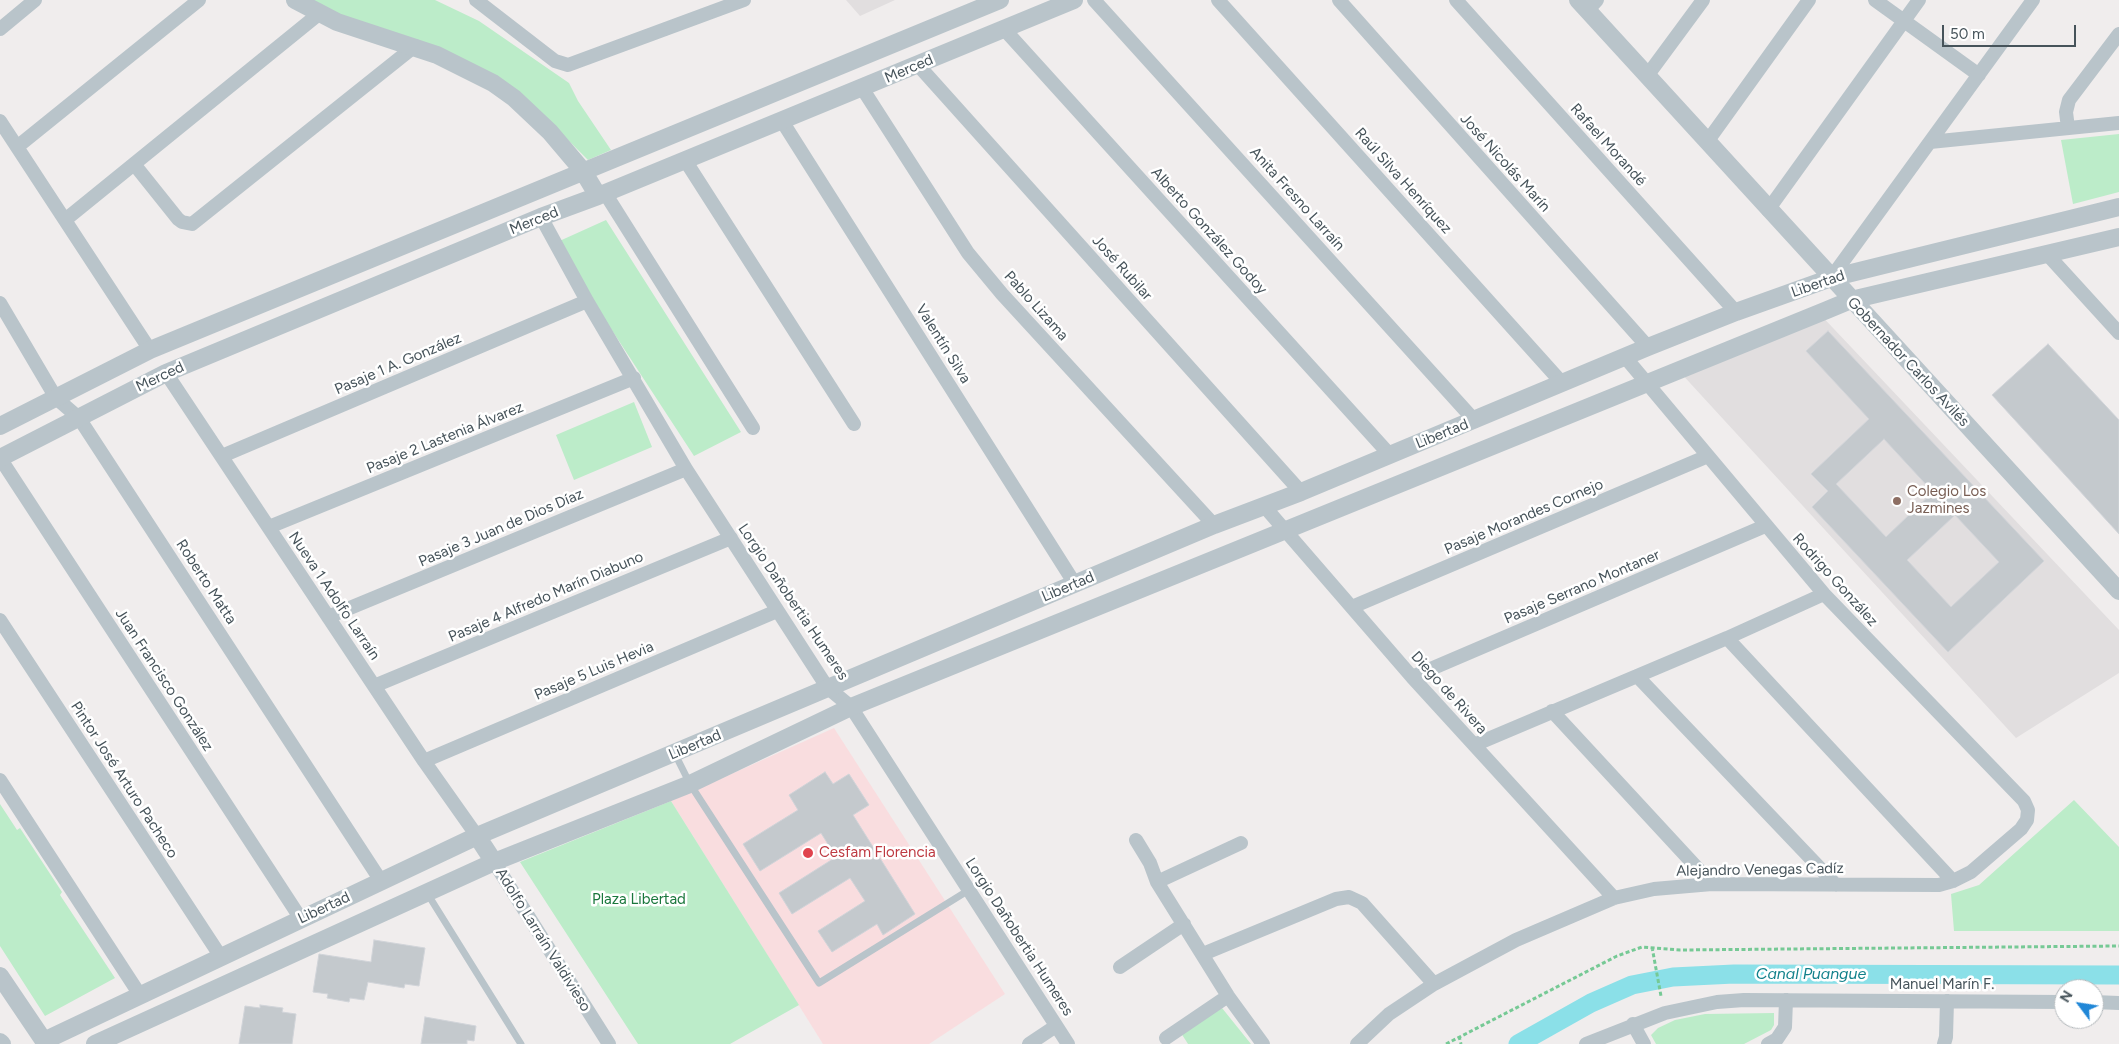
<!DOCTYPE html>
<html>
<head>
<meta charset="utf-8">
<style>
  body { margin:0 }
  #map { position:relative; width:2119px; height:1044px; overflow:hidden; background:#f0eded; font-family:Figtree,sans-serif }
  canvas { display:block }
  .north { position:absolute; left:2054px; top:979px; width:50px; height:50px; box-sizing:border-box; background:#fff; border:1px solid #b5babd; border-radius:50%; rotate:301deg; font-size:14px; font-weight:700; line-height:20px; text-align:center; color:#46535a }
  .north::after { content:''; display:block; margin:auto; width:18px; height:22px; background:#2087d7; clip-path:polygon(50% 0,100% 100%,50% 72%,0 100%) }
  .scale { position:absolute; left:1942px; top:25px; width:134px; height:22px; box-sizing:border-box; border:2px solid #46535a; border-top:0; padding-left:6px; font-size:15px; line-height:18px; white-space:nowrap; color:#46535a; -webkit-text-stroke:4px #fff; paint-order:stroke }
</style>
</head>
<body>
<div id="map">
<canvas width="2119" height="1044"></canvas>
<div class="north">N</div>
<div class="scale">50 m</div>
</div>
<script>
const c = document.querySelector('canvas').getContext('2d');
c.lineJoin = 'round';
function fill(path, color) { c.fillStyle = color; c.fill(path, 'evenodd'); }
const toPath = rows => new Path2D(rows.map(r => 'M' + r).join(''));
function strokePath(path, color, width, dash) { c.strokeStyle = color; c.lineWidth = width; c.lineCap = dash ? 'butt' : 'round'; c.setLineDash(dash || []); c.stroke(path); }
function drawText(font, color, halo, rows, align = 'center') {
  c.font = font + ' Figtree,sans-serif'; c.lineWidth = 5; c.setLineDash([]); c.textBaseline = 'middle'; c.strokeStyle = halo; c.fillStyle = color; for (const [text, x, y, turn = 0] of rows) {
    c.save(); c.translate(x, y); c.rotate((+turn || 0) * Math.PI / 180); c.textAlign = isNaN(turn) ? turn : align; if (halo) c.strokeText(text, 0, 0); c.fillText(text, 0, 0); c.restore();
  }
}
fill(toPath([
  [846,0,895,0,860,16],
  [1816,310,2119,630,2119,673,2016,738,1679,371]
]), '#e1dedf');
fill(toPath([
  [834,728,1005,994,929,1044,823,1044,671,801]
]), '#f9dddf');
fill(toPath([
  [305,0,435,0,479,21,569,83,578,101,611,150,588,160,545,117,505,86,334,15],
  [2119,134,2119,192,2073,204,2061,140],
  [606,220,741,432,694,456,555,243],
  [634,402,652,447,574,480,556,435],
  [2074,800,2119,847,2119,931,1954,931,1951,894,1979,885],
  [671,801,799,1005,730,1044,638,1044,520,862],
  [0,804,17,830,20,828,62,892,60,895,115,978,45,1016,0,946],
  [1222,1008,1251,1044,1188,1044,1181,1033],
  [1774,1013,1774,1025,1771,1030,1744,1044,1656,1044,1651,1035,1658,1028,1675,1020,1705,1014]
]), '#bcecc9');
strokePath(toPath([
  [1518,1044,1591,1003,1632,985,1673,977,1734,974,2119,975]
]), '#8be0e8', 19);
const building = toPath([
  [1828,331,2044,561,1948,652,1812,507,1828,491,1811,474,1869,419,1806,351,1828,331],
  [1884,439,1933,492,1886,537,1836,484,1884,439],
  [1955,515,1999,562,1951,607,1907,560,1955,515],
  [2048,344,2119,420,2119,534,1992,395,2048,344],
  [825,772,833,784,849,774,869,805,853,815,915,914,883,935,877,924,832,952,818,931,865,901,850,878,792,914,779,893,836,857,821,833,760,871,743,844,798,810,789,795,825,772],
  [374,940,425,948,419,986,405,984,404,988,368,982,364,1000,350,998,349,1002,327,998,328,994,313,992,319,954,371,962,374,940],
  [260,1005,283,1008,282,1012,296,1014,292,1044,239,1044,245,1006,260,1008,260,1005],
  [425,1017,476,1026,474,1041,467,1040,467,1044,421,1044,425,1017]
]);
fill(building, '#c4c9cd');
strokePath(building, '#d1d4d9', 1);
strokePath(toPath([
  [1652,947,1661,996],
  [1459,1036,1461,1044],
  [1446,1044,1617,956,1642,947,1680,950,2119,946]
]), '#76c995', 3, [4, 2.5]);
strokePath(toPath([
  [675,754,690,784,819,983,969,890],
  [427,893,521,1044]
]), '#b9c4ca', 7);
strokePath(toPath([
  [476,0,555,61,568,65,744,0],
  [1094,0,1475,421],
  [1218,0,1563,384],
  [1339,0,1648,347],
  [1456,0,1736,312],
  [1875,0,1979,75],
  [1587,11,1597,0],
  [0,29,35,0],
  [1004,29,1390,455],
  [918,65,1301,492],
  [1647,76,1703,0],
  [862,88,968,253,1002,294,1214,525],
  [0,121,150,350],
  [782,121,1075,584],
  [2068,128,2066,112,2069,100,2119,34],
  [1707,142,1809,0],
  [1930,142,2119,123],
  [17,147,199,0],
  [685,160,854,424],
  [134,164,178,219,182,222,192,224,415,46],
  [605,193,753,428],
  [1768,210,1919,0],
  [541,217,587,301,686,469,827,687,851,707,1068,1044],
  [65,220,320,13],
  [2047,254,2119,333],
  [1831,278,2033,0],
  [0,303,56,398,79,418,381,881],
  [166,373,424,761,477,836],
  [222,456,587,301],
  [0,458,301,919],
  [1264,506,1412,677,1614,898],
  [269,527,634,378],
  [1352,607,1708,456],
  [328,617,686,469],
  [0,620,221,957],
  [1727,638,1953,881],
  [1637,676,1836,885],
  [1412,677,1765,526],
  [374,686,731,538],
  [1552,711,1712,884],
  [1474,745,1727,638,1824,594],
  [424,761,777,611],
  [0,780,140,995],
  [1136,840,1150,863,1157,882,1228,996,1263,1044],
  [494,862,609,1044],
  [1157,882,1241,843],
  [1203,954,1336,899,1349,897,1362,903,1434,984],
  [1120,967,1184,924],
  [2094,1002,2119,1003],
  [1633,1024,1644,1044],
  [1166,1038,1228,996],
  [1029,1044,1056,1026],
  [1357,1044,1389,1014,1434,984,1516,940,1614,898,1654,889,1712,884,1939,885,1953,881,1971,872,2021,829,2027,820,2028,810,2024,801,1824,594,1625,357],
  [1586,1044,1665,1013,1717,1002,1744,1000,2064,1002],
  [1768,1044,1777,1039,1785,1027,1786,1000],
  [1944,1044,1946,1037,1947,1001]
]), '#b9c4ca', 14);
strokePath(toPath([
  [295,0,337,22,437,55,493,83,514,98,550,132,583,171,598,196],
  [1578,0,2119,591],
  [0,426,150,350,1000,0],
  [0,458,166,373,541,217,598,196,1074,0],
  [477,836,494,862],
  [0,976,46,1044],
  [44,1041,477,836,1214,525,1301,492,1648,347,1736,312,1831,278,2119,207],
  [0,1042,2,1044],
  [95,1044,494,862,690,784,851,707,1827,310,1851,300,2119,237]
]), '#b9c4ca', 18);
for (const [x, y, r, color] of [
  [1897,501,5,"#8d6e63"],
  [808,853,6,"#e0444e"]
]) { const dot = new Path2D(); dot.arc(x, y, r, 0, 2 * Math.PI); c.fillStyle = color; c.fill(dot); strokePath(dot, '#fff', 2); }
drawText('15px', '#46535a', '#fff', [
  ["Merced",909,69,-23],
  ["Rafael Morandé",1608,145,48],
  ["José Nicolás Marín",1505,163,48],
  ["Raúl Silva Henríquez",1403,181,48],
  ["Anita Fresno Larraín",1297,199,48],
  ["Merced",534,221,-22],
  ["Alberto González Godoy",1209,231,48],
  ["José Rubilar",1122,268,48],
  ["Libertad",1818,284,-19],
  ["Pablo Lizama",1036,306,48],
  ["Valentín Silva",943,344,58],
  ["Gobernador Carlos Avilés",1908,362,47],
  ["Pasaje 1 A. González",398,364,-23],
  ["Merced",160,377,-25],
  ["Libertad",1442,434,-22],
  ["Pasaje 2 Lastenia Álvarez",445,438,-22],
  ["Pasaje Morandes Cornejo",1524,517,-23],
  ["Pasaje 3 Juan de Dios Díaz",501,528,-23],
  ["Rodrigo González",1835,580,48],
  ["Roberto Matta",206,582,57],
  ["Libertad",1068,587,-23],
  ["Pasaje Serrano Montaner",1582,587,-23],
  ["Nueva 1 Adolfo Larraín",334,596,56],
  ["Pasaje 4 Alfredo Marín Diabuno",546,597,-23],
  ["Lorgio Dañobertia Humeres",793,602,56],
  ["Pasaje 5 Luis Hevia",594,671,-23],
  ["Juan Francisco González",164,680,57],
  ["Diego de Rivera",1449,693,48],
  ["Libertad",695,745,-23],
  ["Pintor José Arturo Pacheco",124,780,57],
  ["Alejandro Venegas Cadíz",1760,870,-1],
  ["Libertad",324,908,-25],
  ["Lorgio Dañobertia Humeres",1019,937,57],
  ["Adolfo Larraín Valdivieso",543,940,58],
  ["Manuel Marín F.",1942,985]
]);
drawText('15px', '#785e54', '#fff', [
  ["Colegio Los",1907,492],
  ["Jazmines",1907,509]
], 'left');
drawText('15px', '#be3a42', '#fff', [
  ["Cesfam Florencia",819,853]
], 'left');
drawText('15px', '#1a773d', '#fff', [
  ["Plaza Libertad",639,900]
]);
drawText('italic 16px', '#12818b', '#fff', [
  ["Canal Puangue",1811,974]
]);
</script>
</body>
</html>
